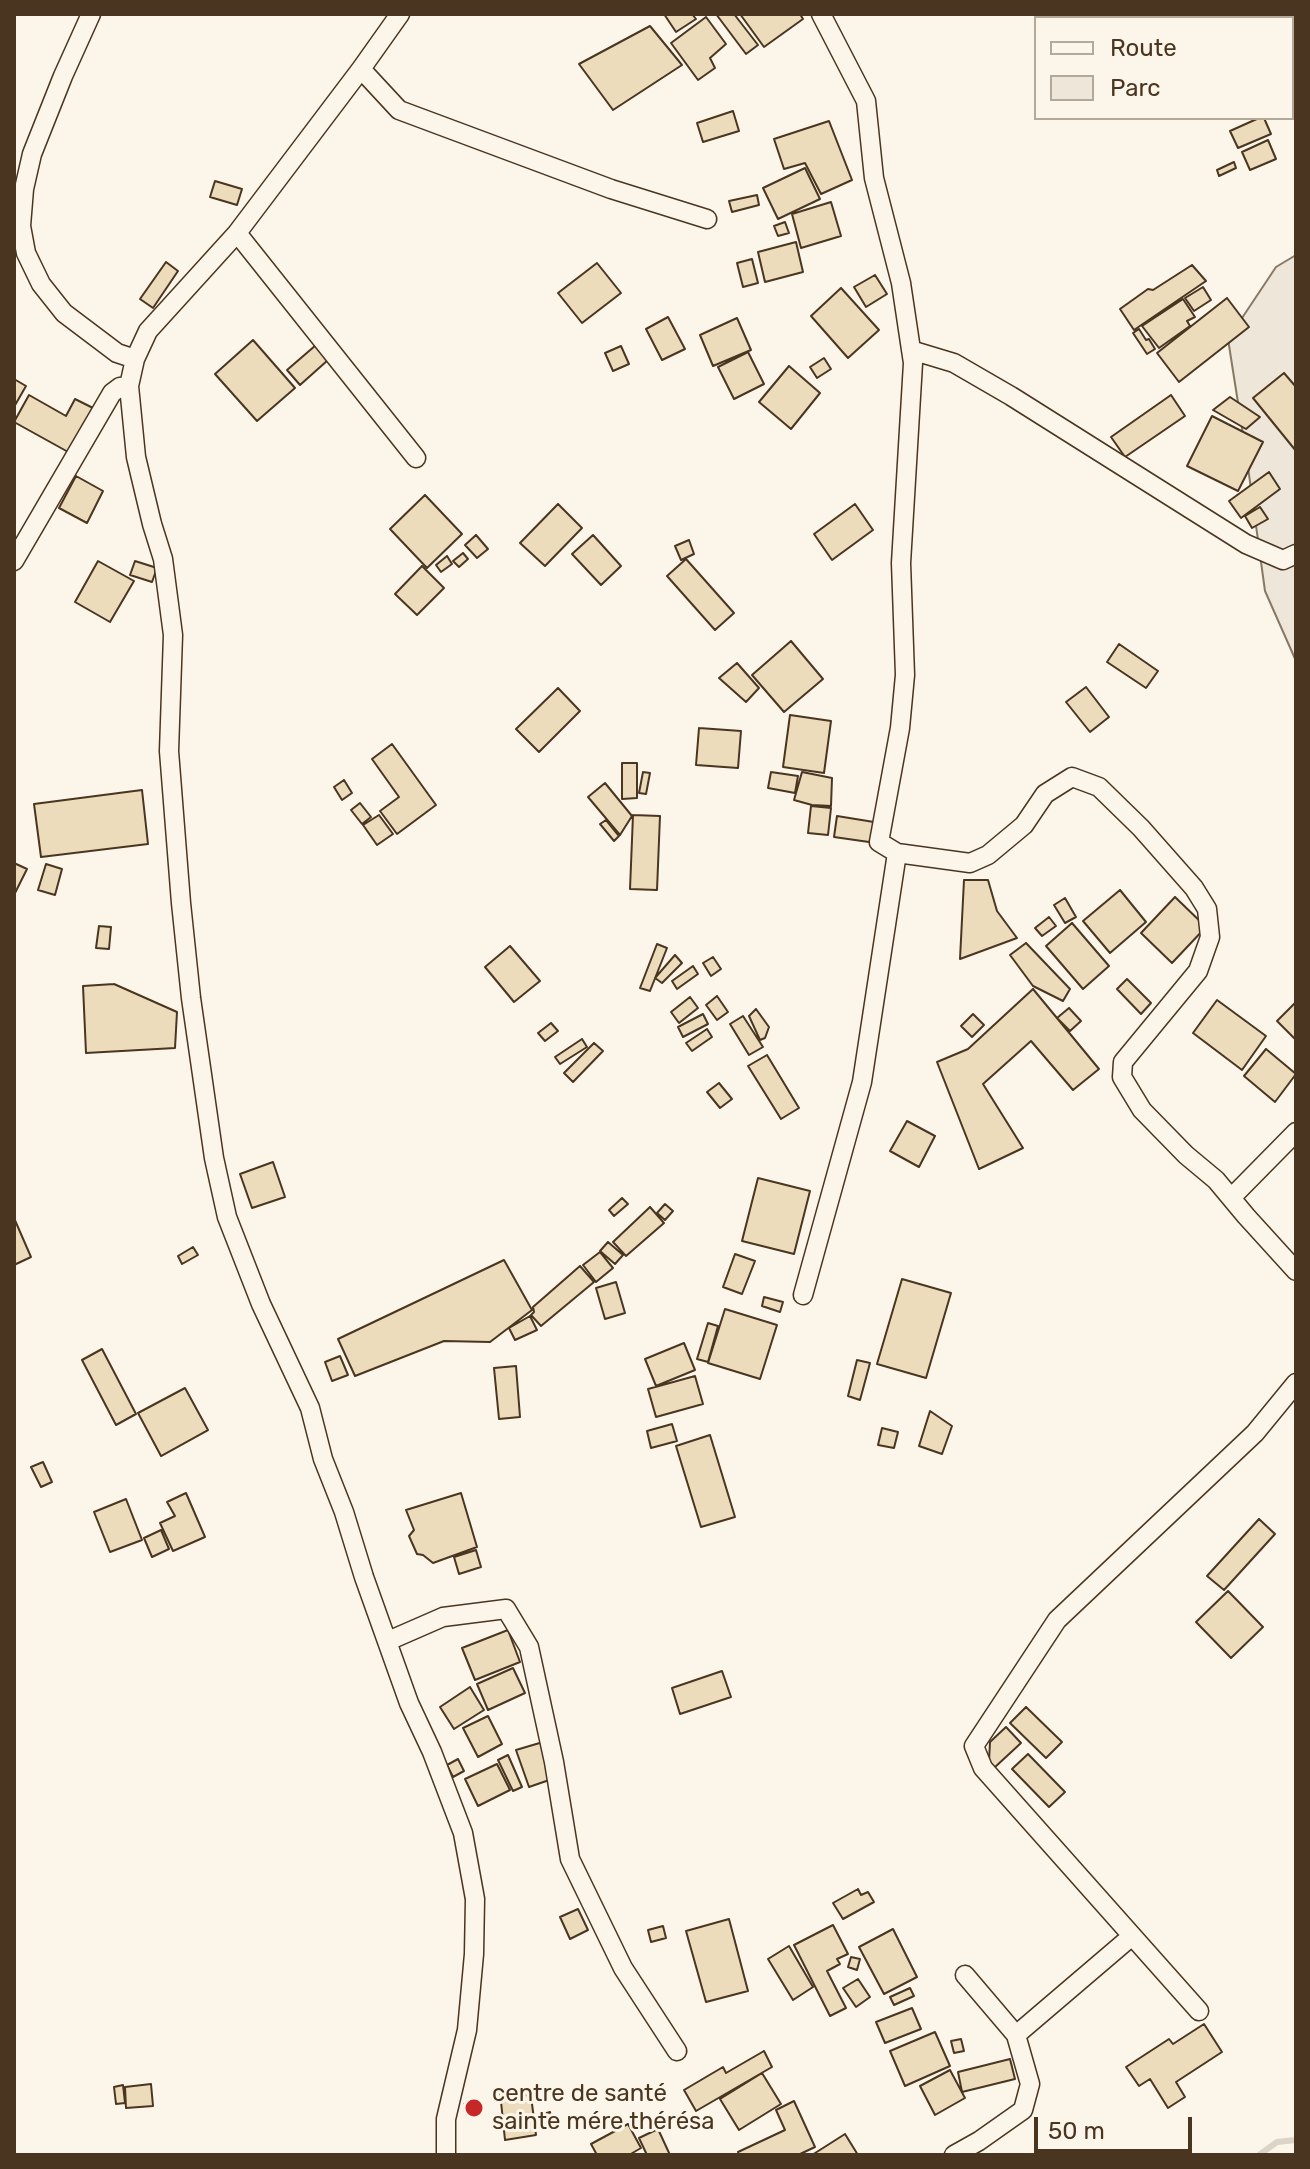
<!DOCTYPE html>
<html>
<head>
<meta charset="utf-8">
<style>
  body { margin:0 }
  #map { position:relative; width:1310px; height:2169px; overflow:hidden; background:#fbf6e9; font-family:Rubik,sans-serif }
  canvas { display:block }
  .frame { position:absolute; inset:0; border:16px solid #4a3520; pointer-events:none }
  .legend { position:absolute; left:1034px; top:16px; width:260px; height:104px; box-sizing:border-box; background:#fbf6e9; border:2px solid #b4a999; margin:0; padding:10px 14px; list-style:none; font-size:24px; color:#4a3520 }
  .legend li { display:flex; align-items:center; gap:16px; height:40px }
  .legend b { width:40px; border:2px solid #b4a999 }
  .scale { position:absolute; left:1034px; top:2117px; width:158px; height:36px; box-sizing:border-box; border:4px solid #4a3520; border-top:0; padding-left:10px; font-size:24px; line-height:28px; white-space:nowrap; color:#4a3520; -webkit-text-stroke:6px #fbf6e9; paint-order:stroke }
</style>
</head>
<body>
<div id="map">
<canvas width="1310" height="2169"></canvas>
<div class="frame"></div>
<ul class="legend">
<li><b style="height:10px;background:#fbf6e9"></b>Route</li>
<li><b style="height:22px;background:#ede6d9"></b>Parc</li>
</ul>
<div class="scale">50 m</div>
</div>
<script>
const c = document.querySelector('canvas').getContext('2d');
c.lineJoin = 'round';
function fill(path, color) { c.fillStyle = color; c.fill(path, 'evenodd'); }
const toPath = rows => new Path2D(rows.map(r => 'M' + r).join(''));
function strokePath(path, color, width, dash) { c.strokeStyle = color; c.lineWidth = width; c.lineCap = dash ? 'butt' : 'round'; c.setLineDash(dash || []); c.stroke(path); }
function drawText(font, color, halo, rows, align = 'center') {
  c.font = font + ' Rubik,sans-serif'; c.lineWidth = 6; c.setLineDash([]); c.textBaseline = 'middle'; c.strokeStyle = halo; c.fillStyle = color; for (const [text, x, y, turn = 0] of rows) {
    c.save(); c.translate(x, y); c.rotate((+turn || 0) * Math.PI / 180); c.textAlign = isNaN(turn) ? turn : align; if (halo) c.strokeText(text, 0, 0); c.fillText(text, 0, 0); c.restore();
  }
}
const green = toPath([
  [1296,255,1296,661,1265,591,1247,460,1228,339,1276,267,1296,255]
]);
fill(green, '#ede6d9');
strokePath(green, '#887966', 2);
strokePath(toPath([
  [1259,2155,1277,2142,1296,2140]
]), '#dcd4c6', 6);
const building = toPath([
  [664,14,692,14,696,19,676,32,664,14],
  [716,14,734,14,758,45,746,54,716,14],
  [740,14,800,14,803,19,764,47,740,14],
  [706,17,726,44,710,58,715,68,698,80,671,43,706,17],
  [650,26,682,65,613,110,579,64,650,26],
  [733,111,739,131,703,142,697,123,733,111],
  [1259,118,1264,118,1271,134,1238,148,1230,131,1259,118],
  [829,121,852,180,821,194,805,163,784,169,774,139,829,121],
  [1268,140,1276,159,1250,170,1242,152,1268,140],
  [1234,162,1236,168,1219,176,1217,170,1234,162],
  [805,168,820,199,778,219,763,188,805,168],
  [215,181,242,189,237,205,210,197,215,181],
  [757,195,759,205,732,212,729,201,757,195],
  [831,202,841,236,801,248,792,214,831,202],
  [785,222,789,233,778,236,774,226,785,222],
  [796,242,803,272,765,282,758,252,796,242],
  [752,259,758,283,743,287,737,263,752,259],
  [166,262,178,271,153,308,140,299,166,262],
  [597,263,621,293,582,323,558,293,597,263],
  [1192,265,1206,281,1134,330,1120,309,1148,289,1153,290,1192,265],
  [875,275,887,294,866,307,854,287,875,275],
  [1203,287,1211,300,1194,311,1185,298,1203,287],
  [841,288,879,330,848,358,811,316,841,288],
  [1227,298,1249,327,1179,382,1157,353,1227,298],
  [1183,299,1195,317,1187,321,1190,326,1159,348,1142,326,1183,299],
  [668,317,685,349,662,360,646,329,668,317],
  [737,318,751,350,713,366,700,335,737,318],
  [1139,329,1146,340,1149,339,1155,349,1147,354,1133,333,1139,329],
  [253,340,295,388,257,421,215,374,253,340],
  [316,345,328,360,300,385,287,370,316,345],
  [621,346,629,364,613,371,605,353,621,346],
  [748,352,764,384,734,399,718,367,748,352],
  [824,358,831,369,817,378,810,367,824,358],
  [789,366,820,393,791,429,759,402,789,366],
  [1284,373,1296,387,1296,451,1253,398,1284,373],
  [14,379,26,386,14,407,14,379],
  [29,395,66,416,75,399,93,408,70,453,14,422,29,395],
  [1171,395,1185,416,1125,457,1111,437,1171,395],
  [1230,397,1260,417,1246,429,1213,410,1230,397],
  [1212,416,1263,442,1238,491,1187,466,1212,416],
  [1269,472,1280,489,1241,518,1229,501,1269,472],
  [76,476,103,491,87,523,59,508,76,476],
  [425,495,462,534,427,568,390,529,425,495],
  [558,504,582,528,545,566,520,543,558,504],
  [855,504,873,530,832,560,814,534,855,504],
  [1260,507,1268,519,1252,528,1245,516,1260,507],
  [476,535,488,549,477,558,465,545,476,535],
  [593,535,621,566,601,585,572,554,593,535],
  [689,540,694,554,681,560,675,546,689,540],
  [463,553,468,559,459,567,453,561,463,553],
  [447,556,452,564,441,572,436,565,447,556],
  [686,559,734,613,715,630,667,576,686,559],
  [98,561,134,581,110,622,75,602,98,561],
  [135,561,157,568,152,582,130,575,135,561],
  [422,566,444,588,417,615,395,594,422,566],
  [791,641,823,679,784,712,752,675,791,641],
  [1119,644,1158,671,1146,688,1107,662,1119,644],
  [737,663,759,688,746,702,719,678,737,663],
  [1086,687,1109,717,1090,732,1066,702,1086,687],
  [558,688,580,711,539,752,516,729,558,688],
  [790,715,831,721,824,773,783,767,790,715],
  [699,728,741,731,738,768,696,765,699,728],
  [392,744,436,805,397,834,380,811,399,797,372,759,392,744],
  [622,763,637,763,637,798,622,799,622,763],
  [643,772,650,773,646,794,639,793,643,772],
  [771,772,798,776,795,793,768,788,771,772],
  [802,772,832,778,831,806,812,805,794,800,802,772],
  [344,780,352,793,342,800,334,787,344,780],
  [605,783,632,816,620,835,588,797,605,783],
  [142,790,148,844,41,857,34,804,142,790],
  [360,803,371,817,362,824,351,810,360,803],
  [811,806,831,808,828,835,808,833,811,806],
  [379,815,393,834,377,845,363,825,379,815],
  [633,815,660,816,657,890,630,889,633,815],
  [837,816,880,823,880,828,869,842,834,837,837,816],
  [606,820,619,836,614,841,600,824,606,820],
  [14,863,27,869,14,895,14,863],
  [46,864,62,869,55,895,38,890,46,864],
  [964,880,988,880,997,911,1017,938,960,959,964,880],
  [1120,890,1146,922,1110,953,1083,921,1120,890],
  [1175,897,1206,927,1172,963,1141,933,1175,897],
  [1065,898,1076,917,1065,923,1054,905,1065,898],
  [1049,917,1056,926,1042,936,1035,928,1049,917],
  [1072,923,1109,966,1083,989,1046,946,1072,923],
  [99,926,111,927,109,949,96,948,99,926],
  [1026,943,1070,989,1063,1001,1033,986,1010,955,1026,943],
  [657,944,667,948,650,991,640,988,657,944],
  [510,946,540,981,514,1002,485,967,510,946],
  [675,955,682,963,662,983,655,978,675,955],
  [713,957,721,969,711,976,703,963,713,957],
  [693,966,698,974,677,989,672,981,693,966],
  [1127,979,1151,1003,1141,1014,1117,989,1127,979],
  [114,984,177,1012,175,1048,86,1053,83,986,114,984],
  [1033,989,1099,1069,1073,1090,1031,1041,983,1084,1023,1148,979,1169,937,1062,968,1049,1033,989],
  [717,996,728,1012,717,1020,706,1005,717,996],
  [690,997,698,1008,679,1023,671,1012,690,997],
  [1217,1000,1266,1036,1242,1070,1193,1033,1217,1000],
  [1296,1002,1296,1040,1277,1021,1296,1002],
  [1069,1008,1081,1021,1070,1031,1057,1018,1069,1008],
  [756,1009,769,1027,765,1038,760,1040,749,1016,756,1009],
  [703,1014,708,1024,683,1037,678,1027,703,1014],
  [973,1014,984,1025,972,1037,961,1026,973,1014],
  [743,1016,763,1047,749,1055,730,1024,743,1016],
  [551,1023,558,1031,545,1041,538,1033,551,1023],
  [707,1029,712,1037,692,1051,686,1043,707,1029],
  [582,1039,587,1047,560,1064,555,1057,582,1039],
  [594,1043,603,1051,573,1082,564,1073,594,1043],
  [1266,1049,1296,1074,1275,1102,1244,1076,1266,1049],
  [767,1055,799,1108,781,1119,748,1066,767,1055],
  [719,1083,732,1099,720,1108,707,1092,719,1083],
  [907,1121,935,1136,919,1167,890,1151,907,1121],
  [273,1162,285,1197,252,1208,240,1174,273,1162],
  [758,1178,810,1191,794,1254,742,1241,758,1178],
  [622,1198,628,1204,614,1216,609,1210,622,1198],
  [665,1204,673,1211,665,1220,657,1213,665,1204],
  [650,1207,664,1223,626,1256,613,1242,650,1207],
  [14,1218,31,1257,14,1265,14,1218],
  [608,1242,623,1255,615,1264,600,1251,608,1242],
  [193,1247,198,1255,182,1264,178,1256,193,1247],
  [600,1252,613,1268,596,1282,583,1265,600,1252],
  [735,1254,755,1261,742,1294,723,1287,735,1254],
  [504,1260,532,1310,490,1342,444,1341,355,1376,338,1339,504,1260],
  [580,1266,594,1282,541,1326,531,1315,534,1312,533,1307,580,1266],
  [902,1279,951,1293,926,1378,877,1364,902,1279],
  [616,1282,625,1313,605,1319,596,1288,616,1282],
  [764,1297,783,1302,780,1312,762,1306,764,1297],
  [725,1309,777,1325,760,1379,708,1363,725,1309],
  [530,1316,537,1330,515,1340,509,1328,530,1316],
  [708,1323,718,1326,708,1362,697,1359,708,1323],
  [684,1343,695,1370,656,1386,645,1359,684,1343],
  [102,1349,136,1414,116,1425,82,1360,102,1349],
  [340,1356,348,1375,332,1381,325,1362,340,1356],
  [857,1360,870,1363,860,1400,848,1396,857,1360],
  [516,1366,520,1417,499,1419,494,1368,516,1366],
  [695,1376,703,1404,656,1417,648,1389,695,1376],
  [185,1388,208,1430,161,1456,138,1413,185,1388],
  [930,1411,952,1426,942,1454,919,1446,930,1411],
  [672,1424,677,1441,651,1448,647,1431,672,1424],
  [882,1428,898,1432,894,1448,878,1445,882,1428],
  [710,1435,735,1517,701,1527,676,1446,710,1435],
  [43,1462,52,1482,41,1487,31,1467,43,1462],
  [186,1493,205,1537,173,1551,160,1523,175,1516,167,1502,186,1493],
  [461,1493,477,1547,433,1563,423,1555,417,1554,409,1536,414,1530,406,1510,461,1493],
  [126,1499,142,1540,110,1552,94,1512,126,1499],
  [1259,1519,1275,1534,1224,1590,1207,1576,1259,1519],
  [161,1530,169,1549,152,1557,144,1538,161,1530],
  [476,1550,481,1567,459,1574,454,1557,476,1550],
  [1228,1591,1263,1627,1231,1658,1196,1622,1228,1591],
  [508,1630,520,1662,475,1680,462,1648,508,1630],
  [513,1668,525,1693,488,1710,477,1684,513,1668],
  [722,1671,731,1697,680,1714,672,1688,722,1671],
  [470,1687,484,1710,454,1729,440,1707,470,1687],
  [1026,1707,1062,1742,1046,1758,1010,1723,1026,1707],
  [488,1716,502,1744,478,1757,463,1728,488,1716],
  [1006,1727,1021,1743,994,1768,989,1761,990,1742,1006,1727],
  [543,1742,555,1778,529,1787,516,1750,543,1742],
  [1028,1754,1065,1792,1049,1807,1012,1769,1028,1754],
  [508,1755,522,1787,513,1791,498,1760,508,1755],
  [458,1759,464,1771,453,1777,447,1765,458,1759],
  [497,1764,510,1790,478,1806,465,1779,497,1764],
  [858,1889,861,1895,868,1892,874,1902,843,1919,833,1903,858,1889],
  [578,1909,588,1930,570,1939,560,1917,578,1909],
  [729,1919,748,1991,706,2002,686,1931,729,1919],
  [833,1925,848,1954,837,1959,840,1964,827,1971,846,2008,830,2016,794,1945,833,1925],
  [663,1926,666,1938,651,1942,648,1930,663,1926],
  [893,1929,917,1977,884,1994,859,1947,893,1929],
  [789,1946,813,1987,793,2000,768,1959,789,1946],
  [851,1957,860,1959,857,1970,848,1967,851,1957],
  [858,1979,870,1997,856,2007,843,1988,858,1979],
  [910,1988,914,1996,894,2005,890,1997,910,1988],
  [912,2008,921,2029,885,2043,876,2022,912,2008],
  [1204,2024,1222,2052,1176,2082,1185,2097,1168,2108,1150,2079,1139,2086,1126,2067,1169,2039,1173,2044,1204,2024],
  [935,2032,950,2066,905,2086,890,2051,935,2032],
  [961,2039,964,2051,954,2053,951,2041,961,2039],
  [764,2051,772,2067,696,2111,684,2090,723,2067,726,2073,764,2051],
  [1010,2059,1015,2079,962,2092,958,2072,1010,2059],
  [950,2070,965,2098,935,2115,920,2086,950,2070],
  [762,2073,781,2104,739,2130,720,2099,762,2073],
  [151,2084,153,2106,126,2108,125,2087,151,2084],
  [123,2085,125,2103,116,2104,114,2087,123,2085],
  [500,2092,531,2096,536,2135,505,2140,500,2092],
  [794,2101,815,2147,798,2155,739,2155,738,2152,785,2130,776,2110,794,2101],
  [464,2104,480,2105,479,2111,464,2111,464,2104],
  [550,2112,552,2123,543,2125,540,2115,550,2112],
  [628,2124,641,2148,629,2155,597,2155,591,2144,628,2124],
  [658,2129,670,2155,647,2155,639,2138,658,2129],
  [845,2134,858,2155,812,2155,845,2134]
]);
fill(building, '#ecdcbc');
strokePath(building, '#4a3520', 2);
const street = toPath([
  [91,14,63,76,32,154,24,189,21,226,26,253,41,284,64,313,117,353,135,359],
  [400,14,361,69,237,233,148,331,135,359,129,386,136,457,152,524,163,559,173,635,169,751,181,903,191,998,214,1158,227,1217,261,1304,310,1408,323,1459,344,1512,364,1577,409,1703,432,1752,463,1833,475,1899,474,1954,467,2030,446,2119,446,2155],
  [821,14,866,101,874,178,901,283,913,363,901,563,905,675,900,728,879,842,897,853,970,863,988,855,1024,825,1045,794,1072,777,1099,787,1141,828,1194,888,1207,909,1210,937,1198,971,1123,1062,1122,1077,1142,1110,1186,1155,1216,1180,1246,1216,1296,1271],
  [361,69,399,110,611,189,707,219],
  [237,233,416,458],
  [911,350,954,363,1011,396,1246,544,1283,560,1296,554],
  [14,561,112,393,120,387,129,386],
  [1231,1198,1296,1132],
  [803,1295,862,1082,897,853],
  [388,1641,443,1617,506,1609,529,1647,554,1762,570,1859,623,1968,677,2051],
  [1199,2011,983,1768,974,1746,1057,1620,1255,1433,1296,1383],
  [1016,2035,1132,1936],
  [954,2155,979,2141,1023,2110,1030,2084,1016,2035,965,1975]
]);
strokePath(street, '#4a3520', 21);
strokePath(street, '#fbf6e9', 18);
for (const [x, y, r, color] of [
  [474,2108,10,"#c62828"]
]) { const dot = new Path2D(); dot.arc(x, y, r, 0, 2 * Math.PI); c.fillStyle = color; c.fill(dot); strokePath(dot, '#fbf6e9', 3); }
drawText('24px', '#4a3520', '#fbf6e9', [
  ["centre de santé",492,2094],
  ["sainte mére thérésa",492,2122]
], 'left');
</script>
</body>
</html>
